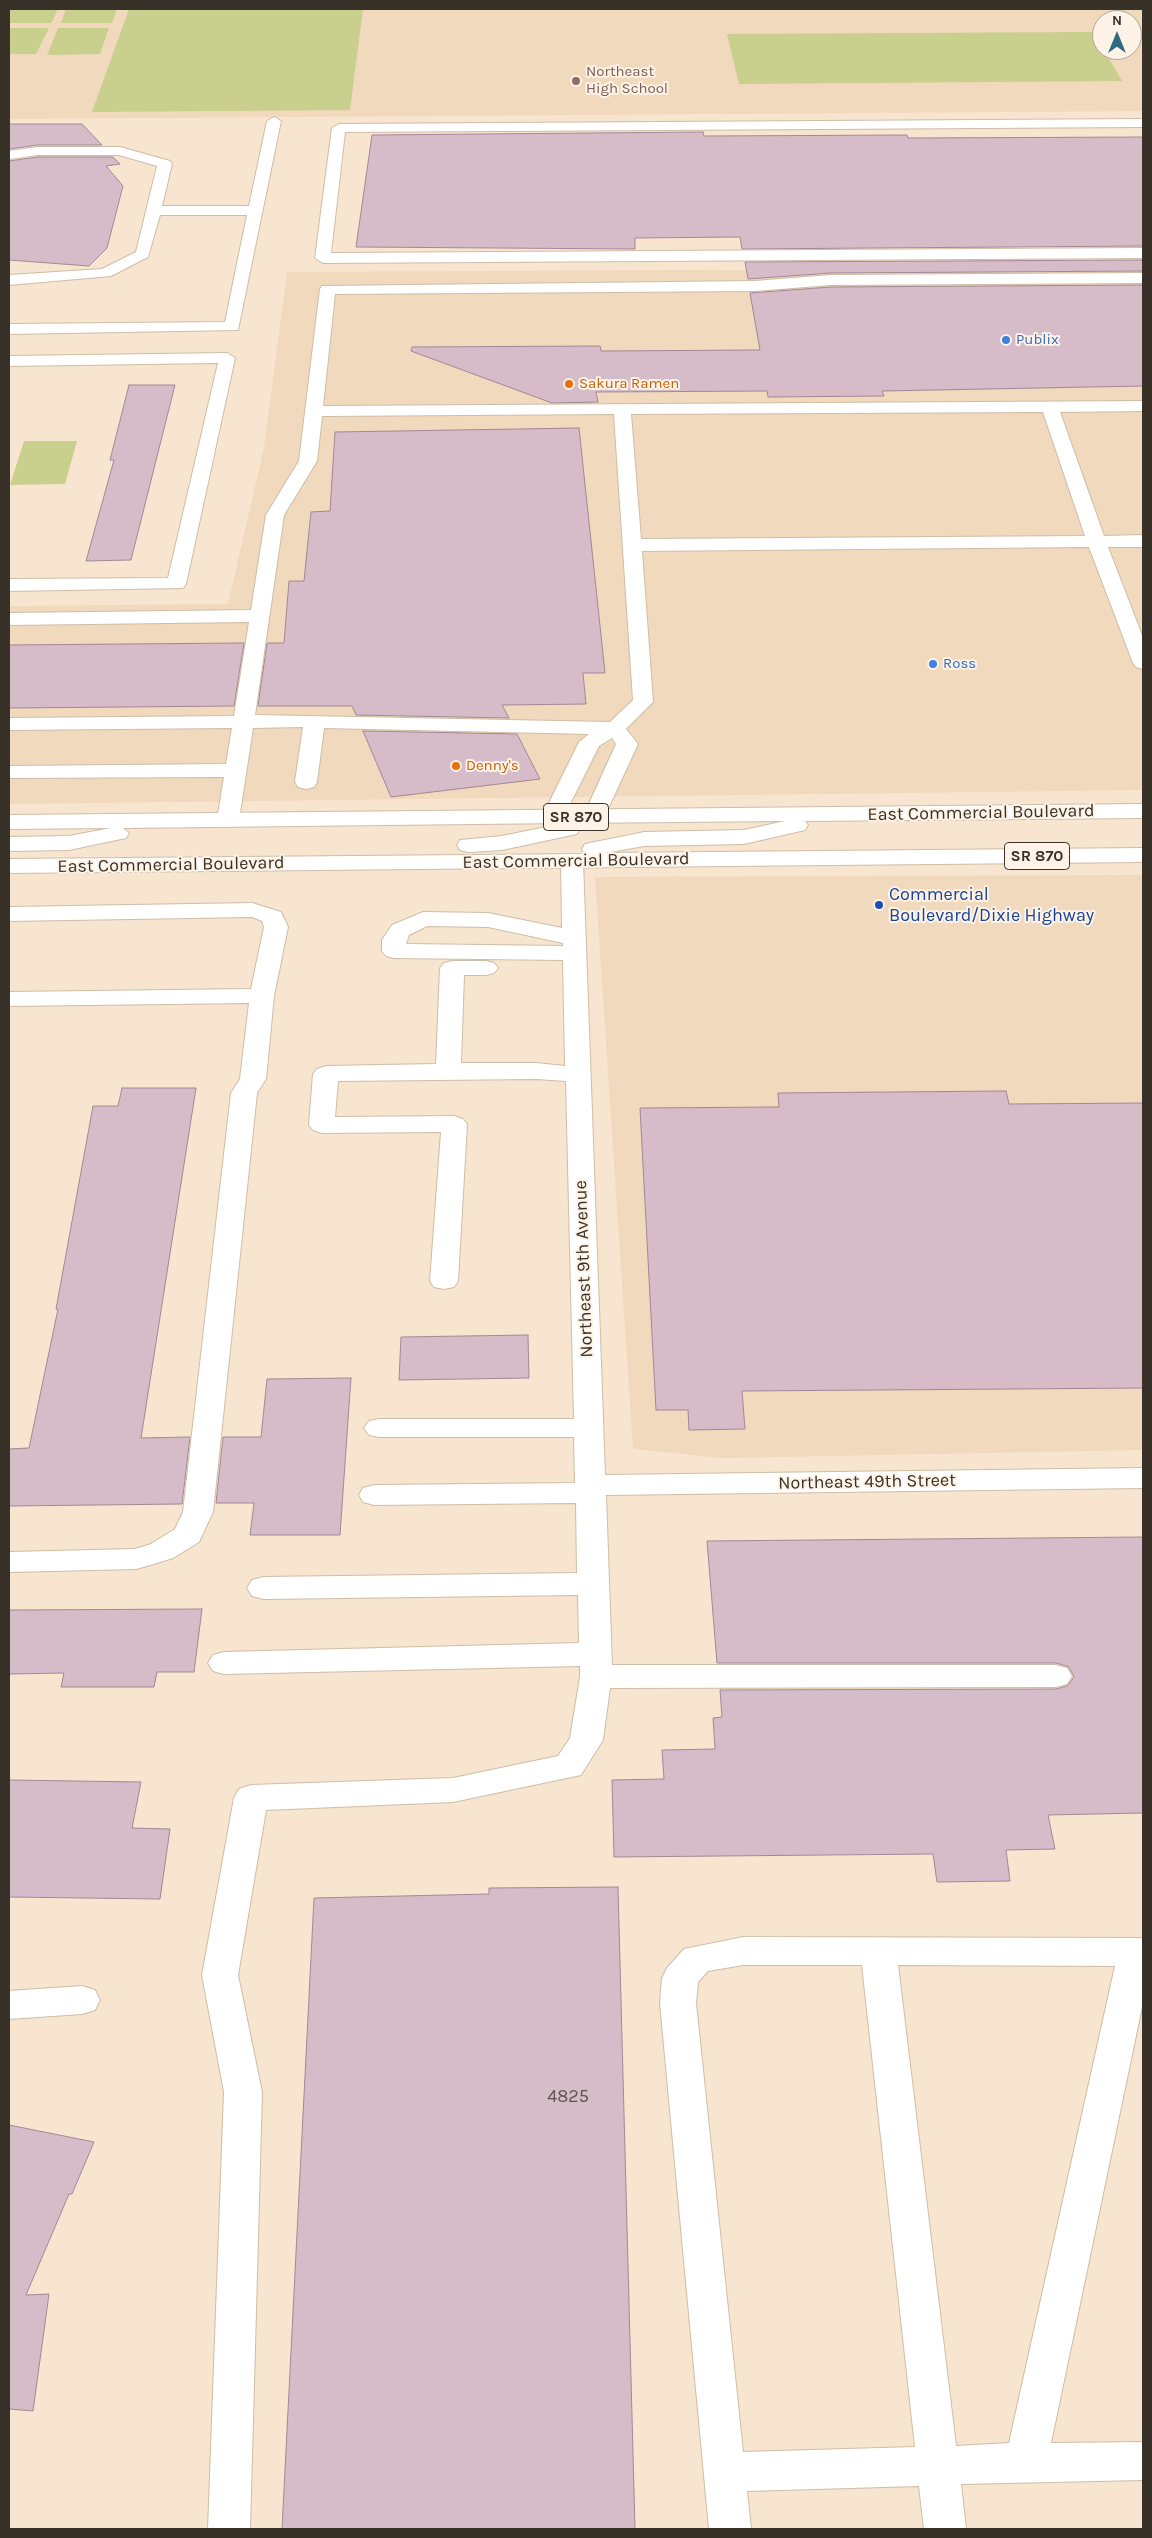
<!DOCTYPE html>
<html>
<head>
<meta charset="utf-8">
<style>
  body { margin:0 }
  #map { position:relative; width:1152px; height:2538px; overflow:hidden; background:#f7e5cf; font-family:Karla,sans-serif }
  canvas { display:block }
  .frame { position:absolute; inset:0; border:10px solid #373128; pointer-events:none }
  .north { position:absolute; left:1092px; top:10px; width:50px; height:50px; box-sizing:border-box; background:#fef3e6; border:1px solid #aea59a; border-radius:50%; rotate:0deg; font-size:14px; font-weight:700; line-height:20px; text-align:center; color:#373128 }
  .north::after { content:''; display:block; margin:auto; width:18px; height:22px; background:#2e6a82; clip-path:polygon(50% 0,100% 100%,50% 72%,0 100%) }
</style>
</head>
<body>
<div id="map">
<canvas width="1152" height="2538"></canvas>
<div class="frame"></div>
<div class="north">N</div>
</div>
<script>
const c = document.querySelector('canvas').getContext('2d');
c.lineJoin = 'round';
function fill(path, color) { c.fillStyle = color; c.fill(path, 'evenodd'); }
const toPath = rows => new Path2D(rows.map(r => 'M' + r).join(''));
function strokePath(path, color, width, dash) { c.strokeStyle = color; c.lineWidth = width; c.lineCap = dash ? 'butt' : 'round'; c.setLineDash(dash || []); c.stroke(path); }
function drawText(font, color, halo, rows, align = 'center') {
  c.font = font + ' Karla,sans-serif'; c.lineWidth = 4; c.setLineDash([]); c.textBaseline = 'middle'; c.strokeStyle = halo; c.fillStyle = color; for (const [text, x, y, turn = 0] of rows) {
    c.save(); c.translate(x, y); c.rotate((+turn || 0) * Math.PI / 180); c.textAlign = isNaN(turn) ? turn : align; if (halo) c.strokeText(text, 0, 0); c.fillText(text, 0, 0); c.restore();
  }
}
fill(toPath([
  [9,9,1143,9,1143,111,9,119],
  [1102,20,1132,20,1132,50,1102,50],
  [1143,268,1143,790,9,804,9,606,228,604,264,448,287,272],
  [1143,875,1143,1450,723,1458,633,1449,595,877]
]), '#f0d9bc');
fill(toPath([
  [9,9,58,9,51,23,9,23],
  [66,9,117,9,112,23,61,23],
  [129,9,363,9,350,110,92,112],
  [9,28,49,28,36,54,9,54],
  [58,28,109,28,100,54,47,55],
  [1094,32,1102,50,1104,50,1122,81,739,84,727,34],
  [24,441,77,441,65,484,10,485]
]), '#c9cf8d');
const building = toPath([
  [9,124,82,124,102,145,38,145,9,149,9,124],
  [703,132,704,136,907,135,908,138,1143,137,1143,246,742,249,740,237,635,238,635,249,356,247,372,135,703,132],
  [38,157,113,157,120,164,106,166,123,186,107,248,89,266,9,260,9,161,38,157],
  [1143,260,1143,271,831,273,748,279,745,262,1143,260],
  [1143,285,1143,386,882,391,884,396,768,397,767,391,596,392,598,402,552,403,411,351,412,347,600,346,601,351,760,350,750,293,831,287,1143,285],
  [129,385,175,385,131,560,86,561,114,460,110,460,129,385],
  [579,428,605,673,583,673,586,704,502,705,509,718,356,715,352,706,258,706,267,643,284,643,289,581,304,581,311,512,330,511,335,432,579,428],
  [244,643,234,706,9,708,9,645,244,643],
  [363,731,517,734,540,779,391,797,363,731],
  [122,1088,196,1088,141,1438,190,1437,182,1504,9,1506,9,1449,29,1448,58,1309,56,1309,93,1106,118,1106,122,1088],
  [1006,1091,1009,1104,1143,1103,1143,1388,742,1391,745,1429,689,1430,688,1410,656,1410,640,1108,779,1107,778,1093,1006,1091],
  [528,1335,529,1378,399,1380,401,1337,528,1335],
  [351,1378,340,1535,250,1535,254,1503,216,1503,223,1437,261,1437,267,1379,351,1378],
  [1143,1537,1143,1813,1048,1815,1055,1849,1006,1850,1010,1881,937,1882,933,1854,614,1857,612,1780,664,1779,662,1750,715,1749,713,1718,722,1717,720,1690,1056,1689,1067,1686,1074,1677,1069,1667,1056,1663,717,1663,707,1541,1143,1537],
  [202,1609,194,1672,157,1672,154,1687,61,1687,64,1673,9,1674,9,1610,202,1609],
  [9,1780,141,1782,132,1828,170,1829,160,1899,9,1897,9,1780],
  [618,1887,635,2529,282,2529,314,1898,489,1894,489,1888,618,1887],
  [9,2125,94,2142,72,2194,69,2194,26,2295,49,2294,33,2411,9,2409,9,2125]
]);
fill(building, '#d6bbc8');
strokePath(building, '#a28895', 1);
const minor = toPath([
  [274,117,281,121,238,330,9,334,9,324,225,322,247,215,160,215,148,257,111,276,9,285,9,275,102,269,136,252,157,166,119,155,38,155,9,159,9,151,38,147,120,147,170,161,172,164,162,206,249,206,267,121,274,117],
  [1143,119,1143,127,345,132,331,253,1143,248,1143,258,323,263,315,258,332,128,339,124,1143,119],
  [1143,273,1143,283,831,285,755,291,335,294,323,406,1143,401,1143,411,1060,412,1104,536,1143,535,1143,547,1108,547,1143,638,1143,669,1136,667,1133,663,1089,547,642,551,653,702,626,729,638,744,602,822,594,824,586,822,583,817,616,744,612,738,599,746,561,822,553,824,545,822,542,817,579,742,589,734,324,728,317,782,314,787,306,789,298,787,295,782,303,727,253,728,239,820,236,825,228,827,220,825,217,820,224,777,9,778,9,766,226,764,232,728,9,730,9,718,234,716,249,622,9,625,9,613,251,610,266,515,299,461,320,289,322,286,755,281,831,275,1143,273],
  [1043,412,1085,536,641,539,631,414,1043,412],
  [614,414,633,700,610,722,255,715,284,515,317,461,322,416,614,414],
  [227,353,235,358,186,584,183,588,9,591,9,579,168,578,218,363,9,366,9,356,227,353],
  [572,854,580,856,583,861,605,1475,1143,1468,1143,1488,606,1495,612,1665,1056,1665,1067,1668,1072,1676,1067,1684,1056,1687,610,1688,603,1740,581,1775,453,1802,266,1810,238,1975,262,2092,250,2529,208,2529,224,2092,202,1975,234,1798,239,1789,251,1785,453,1778,558,1756,570,1738,580,1677,580,1666,224,1674,213,1671,208,1663,213,1655,224,1652,579,1643,578,1595,263,1599,252,1596,247,1588,252,1580,263,1577,577,1573,576,1503,374,1505,363,1502,359,1495,363,1488,374,1485,575,1483,574,1437,379,1437,369,1435,364,1428,369,1421,379,1419,574,1419,566,1081,536,1079,338,1081,335,1117,454,1116,463,1119,467,1124,458,1281,454,1287,444,1289,434,1287,430,1281,441,1132,322,1133,313,1130,309,1125,313,1074,317,1069,326,1066,436,1064,440,968,444,963,452,961,486,961,494,963,498,968,494,973,486,975,464,975,461,1063,536,1063,565,1066,563,960,394,958,386,956,382,951,382,940,392,925,423,912,488,913,562,928,561,861,564,856,572,854],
  [427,926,488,927,563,943,563,946,406,944,409,935,427,926],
  [252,903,281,912,288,927,274,996,266,1079,257,1093,213,1512,199,1542,173,1558,147,1566,136,1569,9,1572,9,1552,135,1549,151,1544,175,1529,183,1512,231,1093,240,1079,249,1003,9,1006,9,992,251,989,264,927,262,921,252,917,9,921,9,907,252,903],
  [743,1937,1143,1938,1143,2002,1051,2443,1143,2442,1143,2480,961,2484,966,2529,924,2529,919,2486,747,2491,751,2529,709,2529,660,2003,662,1978,667,1968,684,1949,743,1937],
  [743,1965,862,1965,915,2447,743,2452,696,2003,698,1982,708,1971,743,1965],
  [898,1965,1115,1966,1009,2443,956,2446,898,1965],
  [82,1986,95,1990,100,2000,95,2010,82,2014,9,2019,9,1991,82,1986]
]);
const major = toPath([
  [1143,804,1143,818,805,821,808,825,805,830,744,844,644,846,605,853,1143,848,1143,862,9,873,9,859,585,854,582,849,585,844,644,832,744,830,785,821,572,823,577,824,580,829,577,834,502,850,468,852,460,850,457,845,460,840,502,836,565,823,123,828,129,833,126,838,69,850,9,851,9,837,69,836,111,828,9,829,9,815,1143,804]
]);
strokePath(minor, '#cebda7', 2);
strokePath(major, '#cebda7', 2);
fill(minor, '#fff');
fill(major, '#fff');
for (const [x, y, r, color] of [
  [576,81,5,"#8d6e63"],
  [1006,340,5,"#3f7fe0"],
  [569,384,5,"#e8710a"],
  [933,664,5,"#3f7fe0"],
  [456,766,5,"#e8710a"],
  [879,905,5,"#1a4fb4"]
]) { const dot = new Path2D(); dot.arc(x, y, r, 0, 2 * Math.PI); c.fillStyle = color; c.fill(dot); strokePath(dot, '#fef3e6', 2); }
drawText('15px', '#785e54', '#fef3e6', [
  ["Northeast",586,72],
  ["High School",586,89]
], 'left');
drawText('15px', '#366cbe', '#fef3e6', [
  ["Publix",1016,340],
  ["Ross",943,664]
], 'left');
drawText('15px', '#c56008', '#fef3e6', [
  ["Sakura Ramen",579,384],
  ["Denny's",466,766]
], 'left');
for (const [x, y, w] of [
  [576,817,65],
  [1037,856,65]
]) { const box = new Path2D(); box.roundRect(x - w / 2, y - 13.5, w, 27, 4); c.fillStyle = '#fef3e6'; c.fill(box); strokePath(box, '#373128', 1); }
drawText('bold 16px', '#373128', null, [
  ["SR 870",576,817],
  ["SR 870",1037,856]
]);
drawText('18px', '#373128', '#fef3e6', [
  ["East Commercial Boulevard",981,813,-1],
  ["East Commercial Boulevard",576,861,-1],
  ["East Commercial Boulevard",171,865,-1],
  ["Northeast 9th Avenue",584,1269,-92],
  ["Northeast 49th Street",867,1482,-1]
]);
drawText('18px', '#164399', '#fef3e6', [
  ["Commercial",889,895],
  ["Boulevard/Dixie Highway",889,916]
], 'left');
drawText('18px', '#5f5450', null, [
  ["4825",568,2097]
]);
</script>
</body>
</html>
